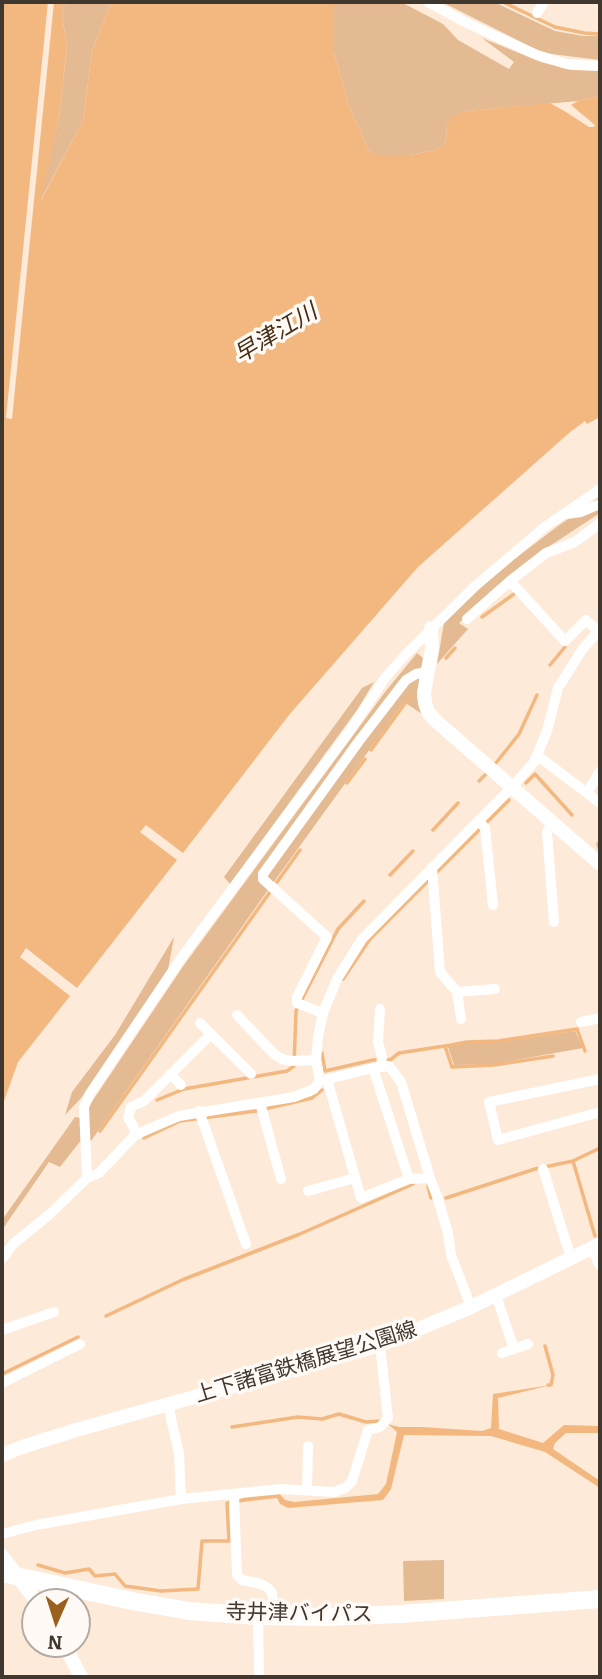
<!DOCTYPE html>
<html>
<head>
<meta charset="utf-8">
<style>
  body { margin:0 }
  #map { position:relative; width:602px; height:1679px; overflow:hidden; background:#feead8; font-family:Bitter,serif }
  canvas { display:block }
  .frame { position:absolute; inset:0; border:4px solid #40372e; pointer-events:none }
  .north { position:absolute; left:21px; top:1588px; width:70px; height:70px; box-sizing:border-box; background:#fffaf5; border:2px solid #b3aca5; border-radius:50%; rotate:183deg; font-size:19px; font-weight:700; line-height:28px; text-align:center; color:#40372e }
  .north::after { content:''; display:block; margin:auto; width:24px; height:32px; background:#9a601e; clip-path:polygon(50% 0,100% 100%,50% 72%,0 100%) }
</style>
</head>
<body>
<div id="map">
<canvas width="602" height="1679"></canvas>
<div class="frame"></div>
<div class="north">N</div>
</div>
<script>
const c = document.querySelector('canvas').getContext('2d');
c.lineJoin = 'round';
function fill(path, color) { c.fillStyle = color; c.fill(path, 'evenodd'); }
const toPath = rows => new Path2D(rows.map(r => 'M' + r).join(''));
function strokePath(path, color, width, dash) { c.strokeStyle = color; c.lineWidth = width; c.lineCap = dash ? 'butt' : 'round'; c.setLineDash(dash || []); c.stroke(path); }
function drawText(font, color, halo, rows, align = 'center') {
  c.font = font + ' Bitter,"Noto Sans JP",serif'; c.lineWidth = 7; c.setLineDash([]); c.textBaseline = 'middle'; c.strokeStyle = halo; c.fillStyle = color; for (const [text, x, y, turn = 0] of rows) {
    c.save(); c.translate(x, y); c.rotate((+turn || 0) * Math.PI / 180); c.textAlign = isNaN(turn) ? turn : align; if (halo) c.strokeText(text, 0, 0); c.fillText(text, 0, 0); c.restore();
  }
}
fill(toPath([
  [65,2,111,2,92,51,83,121,39,203,59,118,67,46,62,15],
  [334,2,401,2,443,24,458,40,509,69,514,62,482,38,541,62,571,70,600,71,600,96,578,101,467,111,446,126,447,136,443,146,435,150,410,155,375,155,368,149,349,106,334,53],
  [442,2,494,2,555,31,583,36,600,36,600,60,543,53],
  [600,497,600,513,539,553,459,623,468,629,437,664,444,623,496,573,558,526],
  [417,653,423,658,417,697,422,714,404,702,268,890,91,1141,82,1139,60,1167,49,1162,2,1230,2,1220,75,1117,81,1118,184,965,385,692],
  [374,682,357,710,230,884,224,877,362,688],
  [174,937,168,970,85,1094,65,1115,72,1092,115,1035],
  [575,1031,583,1048,493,1064,454,1065,448,1047,465,1043,501,1042],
  [444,1560,444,1599,404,1601,403,1561]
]), '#e4ba93');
fill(toPath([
  [2,2,65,2,62,15,67,46,59,118,41,200,83,121,92,51,111,2,334,2,334,53,349,106,368,149,375,155,410,155,435,150,443,146,447,136,446,126,452,116,467,111,550,103,566,112,589,127,594,127,595,125,571,105,578,101,600,96,600,417,587,424,585,421,569,433,418,567,289,715,183,853,146,825,140,832,177,860,77,988,26,948,20,957,70,996,18,1062,3,1104,2,1104],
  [551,1385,498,1398,499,1429,543,1443,564,1425,600,1426,600,1433,566,1433,555,1443,553,1449,600,1481,600,1488,545,1452,491,1436,404,1435,391,1489,383,1500,288,1508,280,1504,277,1498,242,1502,243,1497,279,1493,285,1500,294,1502,378,1494,386,1484,397,1432,388,1424,399,1427,422,1427,482,1431,491,1428,493,1394]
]), '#f3b880');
fill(toPath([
  [48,2,54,2,12,419,6,418]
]), '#feead8');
strokePath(toPath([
  [503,2,555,27,584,33,600,34],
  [482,617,514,594],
  [446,658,455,648],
  [550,665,565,647],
  [371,750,403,706,412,695],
  [496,763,519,734,537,695],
  [479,781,486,774],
  [347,783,365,759],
  [526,783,535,774,572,815],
  [433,830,458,803],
  [598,844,600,850],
  [435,874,509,800],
  [390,875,413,851],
  [277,882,300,850],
  [343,979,370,939,429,880],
  [446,1046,467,1042,498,1041,577,1029,585,1051],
  [322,1053,325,1071,373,1060,390,1060,399,1053,445,1046,452,1067,494,1065,553,1056],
  [157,1100,184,1089,287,1071,294,1066,296,1011,338,929,364,901],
  [100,1131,270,892],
  [144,1138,180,1121,256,1111,312,1098,322,1090],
  [573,1161,595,1236],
  [428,1186,431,1198],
  [446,1198,535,1169,573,1161,600,1148],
  [106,1316,182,1280,300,1234,413,1184],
  [545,1346,553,1375,551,1385,548,1385],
  [2,1374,78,1337],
  [232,1427,298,1417,322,1419,339,1414,366,1422,381,1421],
  [38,1565,65,1573,89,1569,95,1576,115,1574,125,1586,161,1591,198,1589,202,1541,229,1541,227,1503,244,1500]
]), '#f3b880', 3.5);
strokePath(toPath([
  [428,2,469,24,537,55,567,64,600,66],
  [537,13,544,2],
  [566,514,581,512,600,504],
  [510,581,565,641,586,620,596,629,600,636],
  [467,619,510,581,546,553,575,542,600,523],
  [538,756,587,793,600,771],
  [587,793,600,803],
  [479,821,485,828,493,905],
  [553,822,547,832,554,922],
  [432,867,440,972,457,992,495,989],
  [457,992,461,1019],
  [380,1009,378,1042,382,1057,381,1066],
  [323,1013,297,1003,297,997,327,937,263,879,263,874,359,741,406,680,416,674,427,672],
  [237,1015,274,1054,282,1059,291,1061,316,1060],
  [581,1022,600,1018],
  [200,1023,251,1074],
  [373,1068,409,1179],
  [170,1074,181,1085],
  [327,1079,361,1198,409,1179,430,1178],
  [600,1079,489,1102,498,1140,600,1112],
  [320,1081,316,1060,318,1037,323,1013,337,979,362,939,512,787,534,762,547,731,558,688,582,650,600,629],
  [260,1103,281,1179],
  [199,1111,246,1244],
  [135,1135,134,1128,128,1117,131,1107,144,1101,211,1034],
  [543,1169,571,1258],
  [87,1178,84,1107,89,1095,184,954,351,729,385,678,405,655,474,587,546,526,600,489],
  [308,1191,355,1178],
  [592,1248,600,1266],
  [2,1259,13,1244,50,1214,87,1178,99,1173,135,1135,179,1116,294,1097,314,1089,320,1081,373,1068,389,1066,401,1082,430,1178,437,1196,448,1233,451,1255,471,1307],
  [496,1295,514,1349],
  [2,1330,54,1312],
  [502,1353,528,1344],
  [2,1383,80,1344],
  [169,1405,171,1419,179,1453,181,1499],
  [307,1489,308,1446],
  [234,1494,237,1575,242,1580,261,1584,268,1588,272,1593,274,1617],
  [2,1534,36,1525,181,1499,281,1489,334,1492,345,1488,352,1481,368,1430,380,1427,388,1418,380,1345],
  [258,1616,259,1677]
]), '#fff', 10);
strokePath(toPath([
  [431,628,432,648,424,693,425,703,428,712,436,721,600,864],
  [2,1455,22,1447,76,1430,380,1345,471,1307,600,1244],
  [2,1556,37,1602],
  [64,1644,81,1677]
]), '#fff', 14);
strokePath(toPath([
  [2,1573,132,1601,189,1611,258,1616,325,1617,400,1614,600,1599]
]), '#fff', 18);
drawText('21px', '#40372e', '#fffaf5', [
  ["上下諸富鉄橋展望公園線",306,1363,-17],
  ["寺井津バイパス",299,1614,1]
]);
drawText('italic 23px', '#452d14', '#fffaf5', [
  ["早津江川",276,334,-31]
]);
</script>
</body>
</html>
